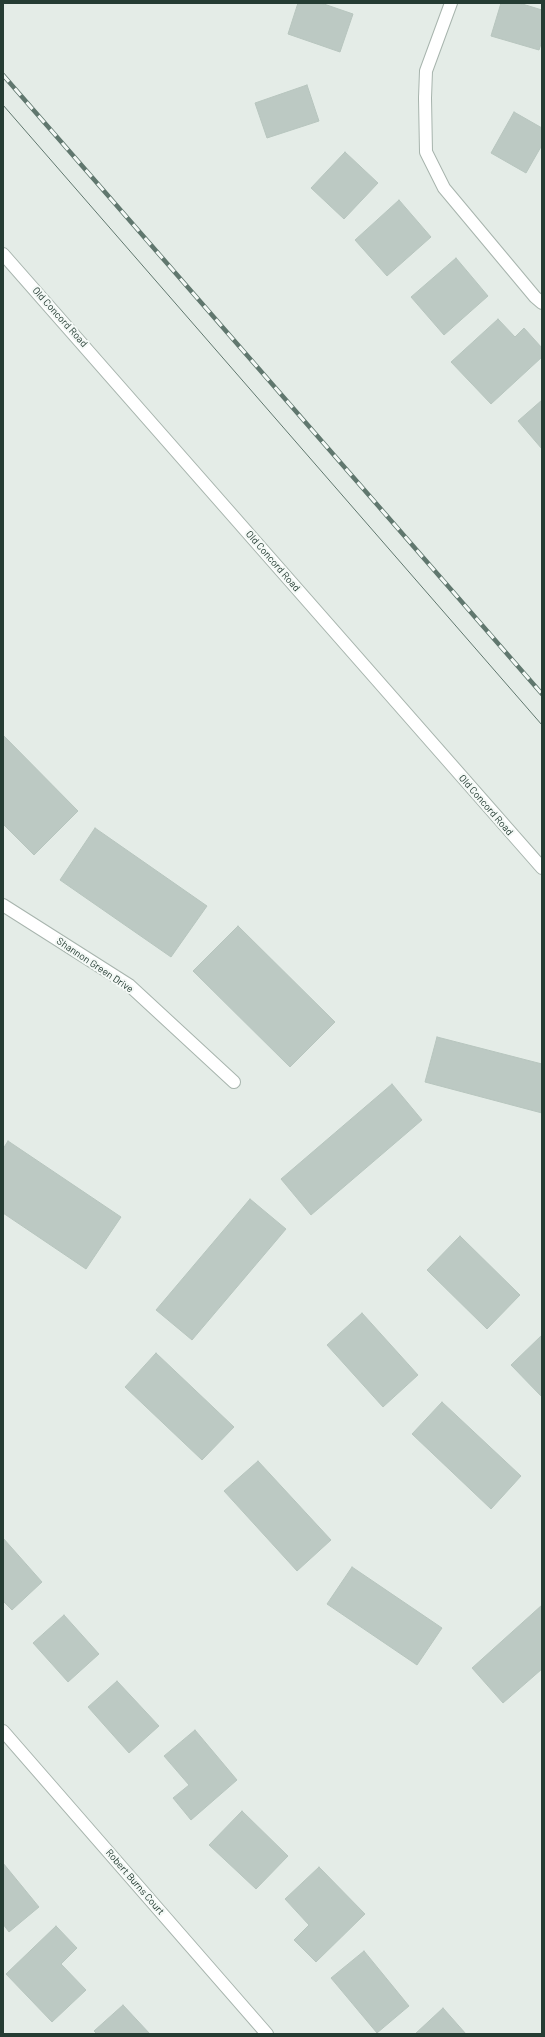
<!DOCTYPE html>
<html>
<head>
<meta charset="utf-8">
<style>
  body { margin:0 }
  #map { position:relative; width:545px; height:2037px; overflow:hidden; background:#e4ece7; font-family:Barlow,sans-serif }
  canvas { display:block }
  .frame { position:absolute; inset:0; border:4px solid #253c33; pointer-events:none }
</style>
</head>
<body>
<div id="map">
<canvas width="545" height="2037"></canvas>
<div class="frame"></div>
</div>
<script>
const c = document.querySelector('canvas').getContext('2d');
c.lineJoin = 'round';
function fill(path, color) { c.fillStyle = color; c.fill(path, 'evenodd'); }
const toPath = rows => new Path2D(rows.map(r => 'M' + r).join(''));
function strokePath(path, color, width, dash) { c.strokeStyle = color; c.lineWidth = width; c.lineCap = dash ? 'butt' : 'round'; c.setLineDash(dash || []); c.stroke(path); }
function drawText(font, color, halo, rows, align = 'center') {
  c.font = font + ' Barlow,sans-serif'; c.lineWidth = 4; c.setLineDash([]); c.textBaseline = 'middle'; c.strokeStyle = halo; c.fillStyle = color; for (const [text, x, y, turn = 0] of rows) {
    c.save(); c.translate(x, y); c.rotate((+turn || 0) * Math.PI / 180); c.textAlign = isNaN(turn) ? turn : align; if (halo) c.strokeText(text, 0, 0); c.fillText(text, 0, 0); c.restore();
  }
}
const building = toPath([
  [298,3,321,3,353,14,340,52,288,34,298,3],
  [501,3,519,3,542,10,542,41,539,50,491,36,501,3],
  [307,85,319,121,267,138,255,103,307,85],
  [514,112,542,128,542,145,526,173,491,153,514,112],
  [345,152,378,183,344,219,311,188,345,152],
  [399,200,431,237,387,276,355,240,399,200],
  [456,258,488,296,444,335,411,297,456,258],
  [498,319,515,337,524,328,542,348,542,357,491,404,451,362,498,319],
  [542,400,542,449,518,421,542,400],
  [3,735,78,811,34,855,3,824,3,735],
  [95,828,207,906,171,957,60,880,95,828],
  [238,926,335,1022,290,1067,193,971,238,926],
  [437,1037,542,1064,542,1113,425,1082,437,1037],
  [392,1084,422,1120,311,1215,281,1179,392,1084],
  [8,1141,121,1217,86,1269,3,1213,3,1149,8,1141],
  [250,1199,286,1229,192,1340,156,1310,250,1199],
  [460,1236,520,1295,487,1329,427,1270,460,1236],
  [362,1313,418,1375,383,1407,327,1345,362,1313],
  [542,1335,542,1397,511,1365,542,1335],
  [156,1353,234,1427,202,1460,125,1387,156,1353],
  [442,1402,521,1476,491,1509,412,1434,442,1402],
  [258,1461,331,1540,297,1571,224,1491,258,1461],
  [3,1538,42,1582,12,1610,3,1601,3,1538],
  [352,1567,442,1628,417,1665,327,1604,352,1567],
  [542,1605,542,1669,503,1703,472,1668,542,1605],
  [64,1615,99,1654,68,1682,33,1643,64,1615],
  [117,1681,159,1726,129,1753,88,1707,117,1681],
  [195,1730,237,1780,191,1820,173,1798,189,1785,164,1756,195,1730],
  [242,1811,288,1856,256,1889,209,1845,242,1811],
  [3,1863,39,1907,9,1932,3,1924,3,1863],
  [319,1867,365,1914,316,1962,294,1940,309,1925,285,1899,319,1867],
  [56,1926,77,1948,61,1964,86,1990,52,2022,6,1974,56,1926],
  [364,1951,409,2006,377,2033,331,1978,364,1951],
  [123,2005,150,2034,97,2034,94,2031,123,2005],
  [443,2008,466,2034,415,2034,443,2008]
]);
fill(building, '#bcc9c3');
strokePath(building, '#b7c5be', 1);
const service = toPath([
  [425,98,426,152,444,188,535,297,542,303]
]);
const minor = toPath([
  [425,98,426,71,451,3],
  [3,905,129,985,234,1082],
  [3,1731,267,2034]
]);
const tertiary = toPath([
  [3,254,542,868]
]);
strokePath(service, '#a7b4ad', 14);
strokePath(minor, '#a7b4ad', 14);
strokePath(tertiary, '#a7b4ad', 14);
strokePath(service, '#fff', 12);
strokePath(minor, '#fff', 12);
strokePath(tertiary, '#fff', 12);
strokePath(toPath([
  [3,105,542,725]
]), '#60776e', 1);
const rail = toPath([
  [3,75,542,694]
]);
strokePath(rail, '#60776e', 4.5);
strokePath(rail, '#f4f9f6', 3, [9]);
drawText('10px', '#253c33', '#f4f9f6', [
  ["Old Concord Road",60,317,48],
  ["Old Concord Road",273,561,49],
  ["Old Concord Road",486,805,49],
  ["Shannon Green Drive",95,965,34],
  ["Robert Burns Court",135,1882,49]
]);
</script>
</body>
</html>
